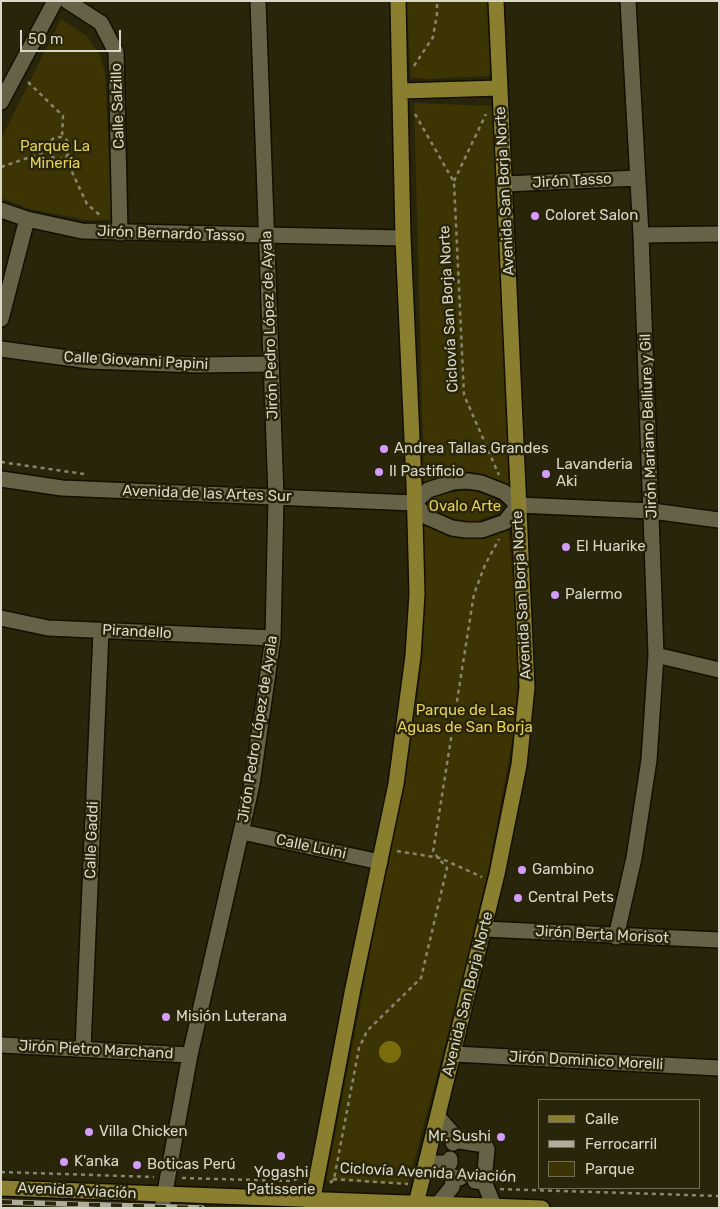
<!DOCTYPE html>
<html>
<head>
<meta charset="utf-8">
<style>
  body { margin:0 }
  #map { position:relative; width:720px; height:1209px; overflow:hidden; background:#29250b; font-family:Rubik,sans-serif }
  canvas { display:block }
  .frame { position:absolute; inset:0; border:2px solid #d9d7c8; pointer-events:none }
  .legend { position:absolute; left:538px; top:1099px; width:162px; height:90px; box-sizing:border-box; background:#29250b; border:1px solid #6f6c57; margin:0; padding:6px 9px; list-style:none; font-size:15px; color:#d9d7c8 }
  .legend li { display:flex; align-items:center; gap:10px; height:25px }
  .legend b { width:25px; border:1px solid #6f6c57 }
  .scale { position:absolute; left:20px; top:30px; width:101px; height:22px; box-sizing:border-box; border:2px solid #d9d7c8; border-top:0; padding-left:6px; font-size:15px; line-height:18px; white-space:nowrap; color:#d9d7c8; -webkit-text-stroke:4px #29250b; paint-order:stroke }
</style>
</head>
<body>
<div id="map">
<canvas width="720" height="1209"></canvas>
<div class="frame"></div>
<ul class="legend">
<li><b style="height:6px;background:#8a7e2f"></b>Calle</li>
<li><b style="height:6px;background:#aeac9a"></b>Ferrocarril</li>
<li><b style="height:14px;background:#3c3403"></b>Parque</li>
</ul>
<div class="scale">50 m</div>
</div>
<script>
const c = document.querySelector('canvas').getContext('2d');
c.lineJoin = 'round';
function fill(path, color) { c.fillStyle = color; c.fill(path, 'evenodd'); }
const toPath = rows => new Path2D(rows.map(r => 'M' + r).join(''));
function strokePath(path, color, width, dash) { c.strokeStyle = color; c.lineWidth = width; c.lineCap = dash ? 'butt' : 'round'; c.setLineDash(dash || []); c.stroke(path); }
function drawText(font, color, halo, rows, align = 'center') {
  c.font = font + ' Rubik,sans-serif'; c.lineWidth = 5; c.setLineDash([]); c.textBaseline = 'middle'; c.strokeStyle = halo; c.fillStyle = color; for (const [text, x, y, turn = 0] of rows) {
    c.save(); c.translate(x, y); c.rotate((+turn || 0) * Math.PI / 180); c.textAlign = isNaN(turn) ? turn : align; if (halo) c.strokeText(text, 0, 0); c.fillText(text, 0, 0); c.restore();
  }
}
fill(toPath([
  [406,1,492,1,492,68,489,76,424,79,411,77],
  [61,19,88,37,100,56,105,73,112,220,87,220,30,209,1,198,1,139],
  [414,103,494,106,509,486,475,472,457,471,424,483],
  [462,491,473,491,494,498,502,507,500,512,474,522,461,522,438,515,429,505,432,497,438,495],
  [424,525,444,533,465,537,508,526,519,647,515,726,488,872,461,985,408,1184,326,1181,411,742,423,654]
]), '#3c3403');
fill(toPath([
  '379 1052a11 11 0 1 1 22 0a11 11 0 1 1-22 0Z'
]), '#7b6d0c');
const minor = toPath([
  [67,1,101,23,116,52,120,233],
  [1,102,55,1],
  [505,184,638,178],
  [1,210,27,219,82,231,403,238],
  [641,235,719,234],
  [1,319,27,219],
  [1,349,90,361,198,365,271,364],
  [1,479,62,488,414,503],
  [414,503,428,490,453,482,467,481,481,483,504,492,518,505,652,511,719,520],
  [414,503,427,517,452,528,466,530,482,530,505,522,518,505],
  [1,618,48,628,273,638],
  [656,655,719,670],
  [242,832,380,862],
  [484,929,719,940],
  [616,937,634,858,649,760,656,655,641,235,628,1],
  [1,1045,190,1055],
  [83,1049,101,631],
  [454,1054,719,1068],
  [438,1117,454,1135,453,1143],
  [453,1140,485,1145,487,1149,484,1182],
  [426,1163,450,1163,450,1159],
  [475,1181,484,1182,494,1206],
  [438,1204,452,1187,454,1177,460,1178],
  [162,1208,190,1055,252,784,273,638,276,496,258,1]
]);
const major = toPath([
  [401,91,500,88],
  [1,1188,542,1208],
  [311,1208,353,988,396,784,413,656,417,594,414,483,403,238,398,1],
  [415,1208,497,874,519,765,527,687,496,1]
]);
strokePath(minor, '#120e00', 18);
strokePath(major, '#120e00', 18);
strokePath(toPath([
  [414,66,433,37,437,14,437,1],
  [28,82,63,116,62,138],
  [415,114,454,182,464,395,499,475],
  '48 148a11 11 0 1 1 22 0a11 11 0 1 1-22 0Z',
  [65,157,87,204,102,217],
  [1,167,48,151],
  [454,181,486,114],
  [1,462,84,474],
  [397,851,440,858,482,877],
  [1,1172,154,1177],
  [182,1178,291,1181,303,1177],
  [333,1179,408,1184],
  [330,1183,334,1179,359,1048,367,1031,421,978,447,868,433,852,474,594,485,565,499,539],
  [500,1189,719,1196]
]), '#888571', 2.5, [4, 4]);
strokePath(minor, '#666247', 15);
strokePath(major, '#8a7e2f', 15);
const rail = toPath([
  [1,1202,202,1208]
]);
strokePath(rail, '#aeac9a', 5.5);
strokePath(rail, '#29250b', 4, [11]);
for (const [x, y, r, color] of [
  [535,216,5,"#d49cfc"],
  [384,449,5,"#d49cfc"],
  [379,472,5,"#d49cfc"],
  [546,474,5,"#d49cfc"],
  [566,547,5,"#d49cfc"],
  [555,595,5,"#d49cfc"],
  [522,870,5,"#d49cfc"],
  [518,898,5,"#d49cfc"],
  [166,1017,5,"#d49cfc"],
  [89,1132,5,"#d49cfc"],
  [501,1137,5,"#d49cfc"],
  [281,1156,5,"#d49cfc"],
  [64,1162,5,"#d49cfc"],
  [137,1165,5,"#d49cfc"]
]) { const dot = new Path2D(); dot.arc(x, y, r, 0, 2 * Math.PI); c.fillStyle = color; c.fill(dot); strokePath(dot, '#29250b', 2); }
drawText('15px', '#d9d7c8', '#29250b', [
  ["Calle Salzillo",118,106,-92],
  ["Jirón Tasso",572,181,-3],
  ["Avenida San Borja Norte",505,191,-93],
  ["Jirón Bernardo Tasso",171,234,2],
  ["Ciclovía San Borja Norte",449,309,-93],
  ["Jirón Pedro López de Ayala",270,325,-92],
  ["Calle Giovanni Papini",136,361,3],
  ["Jirón Mariano Belliure y Gil",649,426,-92],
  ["Avenida de las Artes Sur",207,494,2],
  ["Avenida San Borja Norte",522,595,-93],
  ["Pirandello",137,632,3],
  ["Jirón Pedro López de Ayala",258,729,-81],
  ["Calle Gaddi",92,840,-88],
  ["Calle Luini",311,847,12],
  ["Jirón Berta Morisot",602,935,3],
  ["Avenida San Borja Norte",468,994,-76],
  ["Jirón Pietro Marchand",96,1050,3],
  ["Jirón Dominico Morelli",586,1061,3],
  ["Ciclovía Avenida Aviación",428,1173,3],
  ["Avenida Aviación",77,1191,3]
]);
drawText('15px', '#e3d05d', '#29250b', [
  ["Parque La",55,147],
  ["Minería",55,164],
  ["Ovalo Arte",465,507],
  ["Parque de Las",465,711],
  ["Aguas de San Borja",465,728]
]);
drawText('15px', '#d9d7c8', '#29250b', [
  ["Coloret Salon",545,216],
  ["Andrea Tallas Grandes",394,449],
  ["Lavanderia",556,465],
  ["Aki",556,482],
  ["Il Pastificio",389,472],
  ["El Huarike",576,547],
  ["Palermo",565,595],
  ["Gambino",532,870],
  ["Central Pets",528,898],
  ["Misión Luterana",176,1017],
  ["Villa Chicken",99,1132],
  ["Mr. Sushi",491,1137,"right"],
  ["K'anka",74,1162],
  ["Boticas Perú",147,1165],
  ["Yogashi",281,1173,"center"],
  ["Patisserie",281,1190,"center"]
], 'left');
</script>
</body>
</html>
